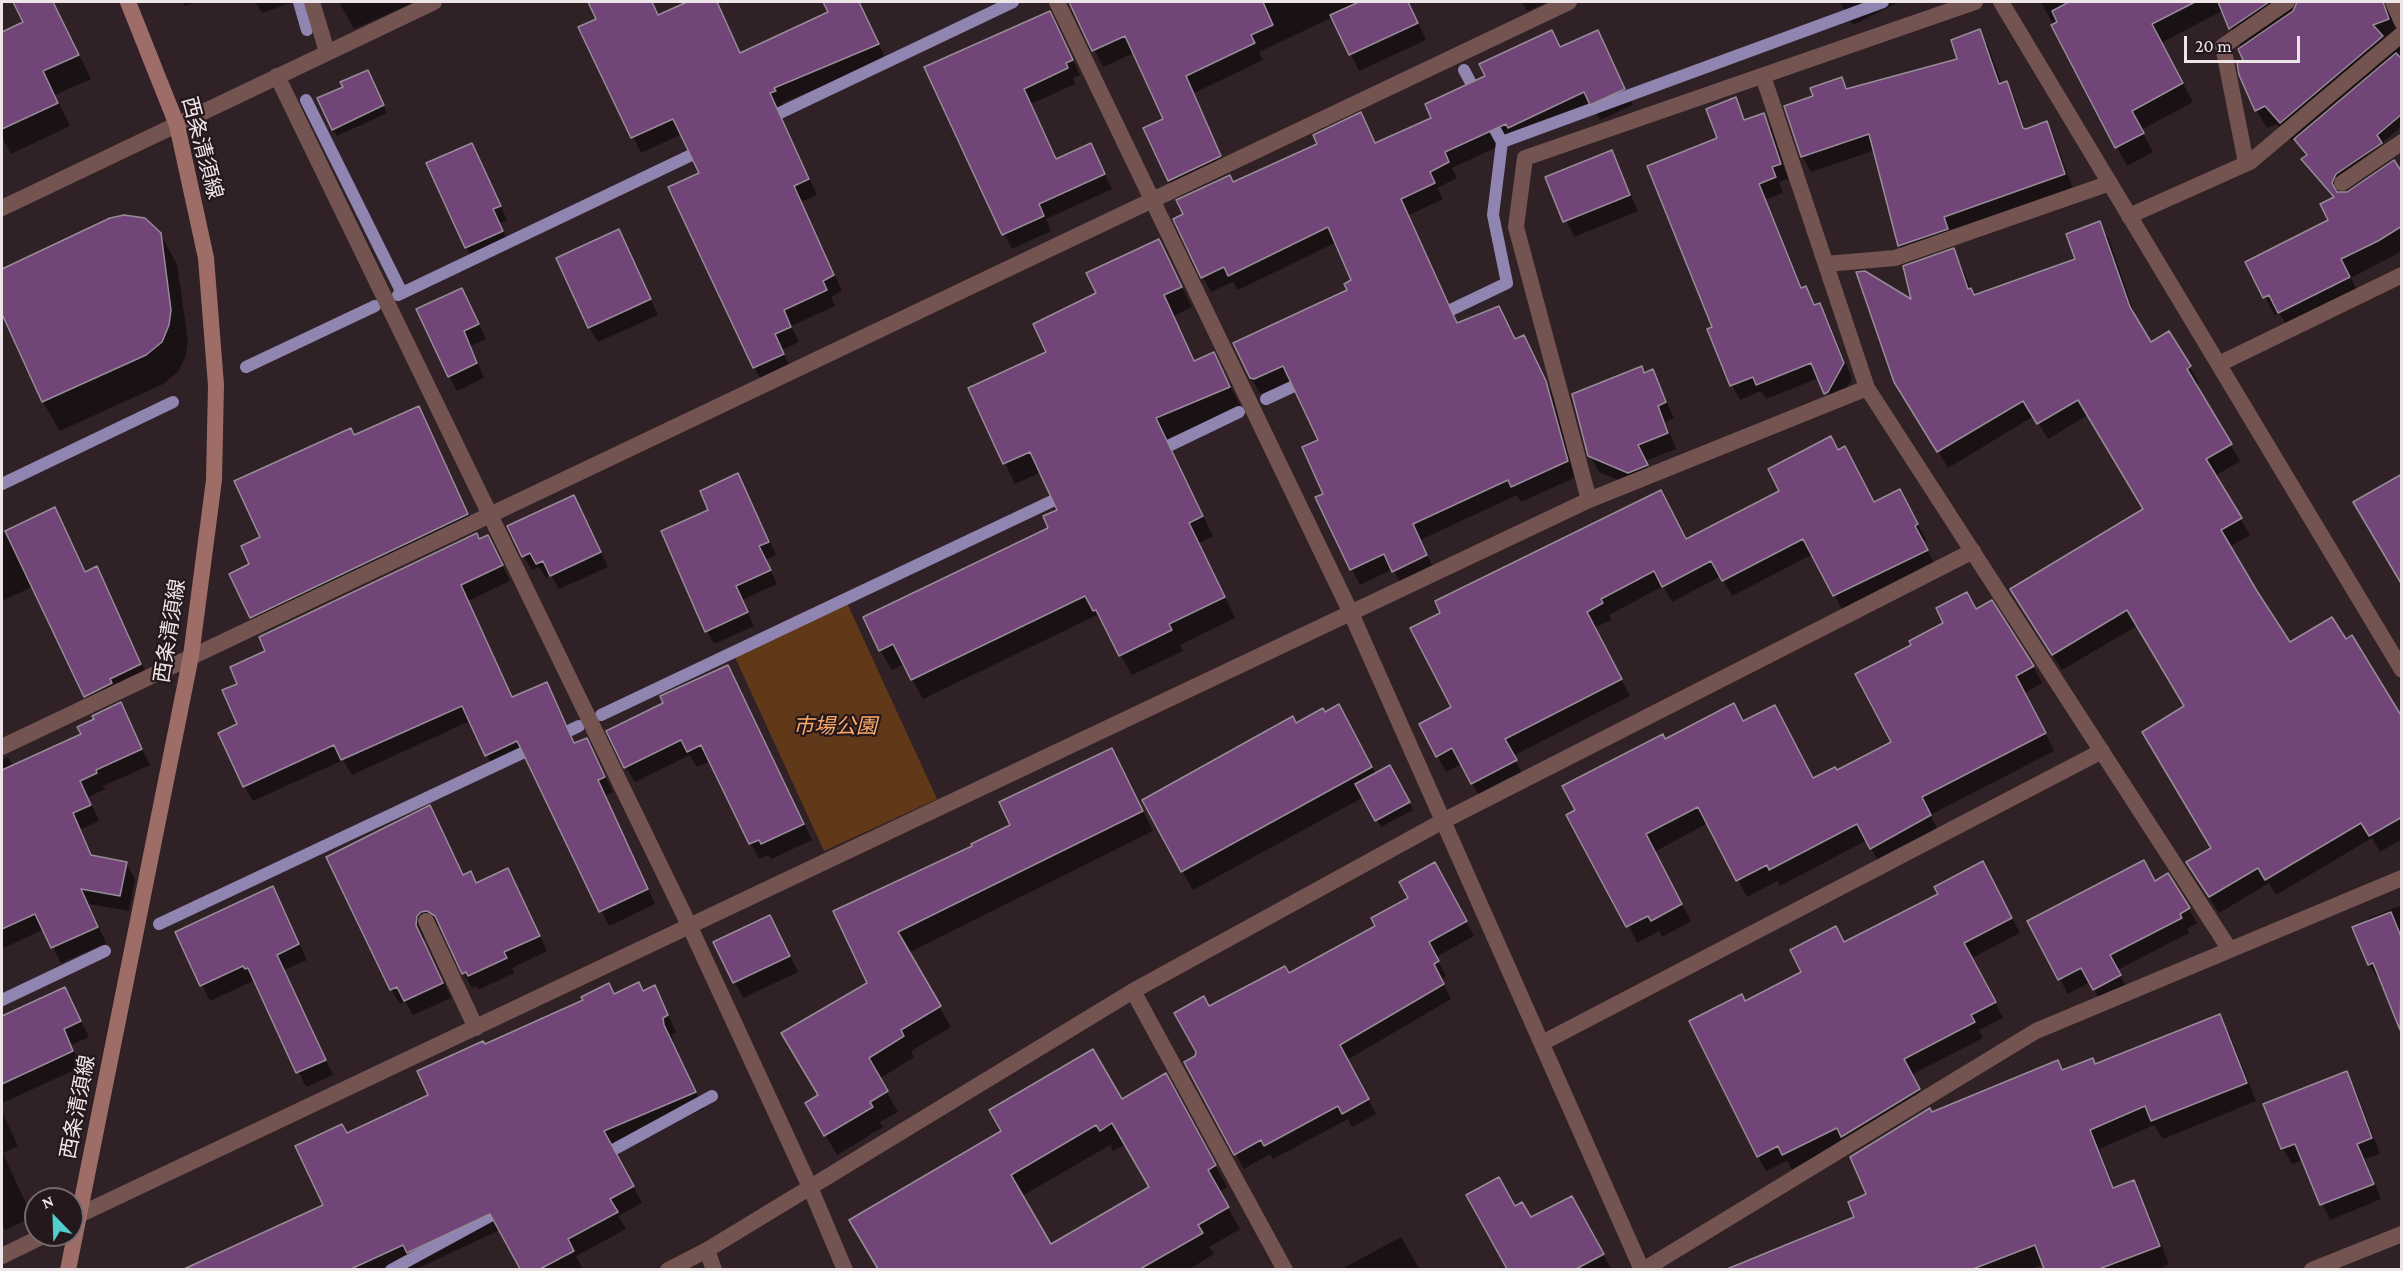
<!DOCTYPE html>
<html>
<head>
<meta charset="utf-8">
<style>
  body { margin:0 }
  #map { position:relative; width:2403px; height:1271px; overflow:hidden; background:#2f2126; font-family:"Crimson Pro",serif }
  canvas { display:block }
  .frame { position:absolute; inset:0; border:3px solid #eee5e8; pointer-events:none }
  .north { position:absolute; left:24px; top:1187px; width:60px; height:60px; box-sizing:border-box; background:#25181d; border:2px solid #756a6e; border-radius:50%; rotate:337deg; font-size:16px; font-weight:700; line-height:24px; text-align:center; color:#eee5e8 }
  .north::after { content:''; display:block; margin:auto; width:21px; height:27px; background:#52cdcd; clip-path:polygon(50% 0,100% 100%,50% 72%,0 100%) }
  .scale { position:absolute; left:2184px; top:36px; width:116px; height:27px; box-sizing:border-box; border:3px solid #eee5e8; border-top:0; padding-left:8px; font-size:18px; line-height:21px; white-space:nowrap; color:#eee5e8; -webkit-text-stroke:4px #25181d; paint-order:stroke }
</style>
</head>
<body>
<div id="map">
<canvas width="2403" height="1271"></canvas>
<div class="frame"></div>
<div class="north">N</div>
<div class="scale">20 m</div>
</div>
<script>
const c = document.querySelector('canvas').getContext('2d');
c.lineJoin = 'round';
function fill(path, color) { c.fillStyle = color; c.fill(path, 'evenodd'); }
const toPath = rows => new Path2D(rows.map(r => 'M' + r).join(''));
function strokePath(path, color, width, dash) { c.strokeStyle = color; c.lineWidth = width; c.lineCap = dash ? 'butt' : 'round'; c.setLineDash(dash || []); c.stroke(path); }
function drawText(font, color, halo, rows, align = 'center') {
  c.font = font + ' "Crimson Pro","Noto Sans JP",serif'; c.lineWidth = 4.5; c.setLineDash([]); c.textBaseline = 'middle'; c.strokeStyle = halo; c.fillStyle = color; for (const [text, x, y, turn = 0] of rows) {
    c.save(); c.translate(x, y); c.rotate((+turn || 0) * Math.PI / 180); c.textAlign = isNaN(turn) ? turn : align; if (halo) c.strokeText(text, 0, 0); c.fillText(text, 0, 0); c.restore();
  }
}
fill(toPath([
  [847,603,937,799,824,851,734,655]
]), '#613918');
fill(toPath([
  [22,2,53,2,91,79,55,95,70,126,11,154,2,137,2,34,25,23,16,4],
  [182,2,198,2,185,6],
  [255,2,293,2,262,13],
  [339,2,415,2,354,29],
  [603,2,652,2,659,16,690,2,717,2,741,54,830,12,825,2,860,2,886,60,782,103,783,107,778,109,817,195,801,202,842,291,831,297,835,306,791,326,799,342,782,350,791,369,763,383,754,367,701,174,682,134,641,153,580,28,598,20,592,7],
  [1071,2,1409,2,1426,40,1359,71,1333,17,1259,52,1263,60,1194,93,1229,173,1178,197,1169,181,1165,120,1134,53,1103,67],
  [1522,2,1547,2,1527,11],
  [1840,2,1899,2,1853,25],
  [2041,2,2402,2,2392,20,2402,43,2402,126,2331,186,2306,158,2295,138,2291,141,2277,124,2267,128,2256,110,2242,48,2222,11,2161,43,2193,102,2141,130,2153,152,2127,166],
  [1058,28,1080,75,1073,78,1075,84,1031,104,1057,160,1090,145,1112,189,1046,219,1051,231,1012,249,926,68],
  [1979,31,1988,46,2002,85,2006,83,2015,98,2026,131,2047,123,2055,139,2073,189,1908,261,1899,245,1875,150,1811,172,1802,156,1815,97,1841,79,1848,90,1959,60],
  [1597,32,1633,105,1600,120,1592,107,1518,142,1516,138,1452,168,1457,178,1437,188,1443,199,1409,215,1458,324,1515,341,1524,337,1554,398,1576,477,1521,502,1517,495,1420,540,1435,571,1402,586,1393,569,1360,585,1317,498,1325,494,1320,440,1292,381,1264,394,1260,393,1251,378,1349,291,1353,281,1337,242,1238,290,1233,282,1211,292,1203,277,1233,184,1319,145,1360,114,1376,144,1433,118,1561,48],
  [371,79,387,113,337,136,333,129,345,88],
  [1735,99,1746,121,1764,115,1772,130,1788,179,1779,182,1783,193,1766,199,1803,289,1805,288,1815,306,1820,305,1828,319,1852,379,1834,408,1819,378,1766,399,1761,391,1740,400,1732,385,1714,328,1719,139],
  [1611,152,1638,211,1574,237,1547,178],
  [479,158,507,220,500,223,509,244,474,260,466,247],
  [2402,166,2402,251,2351,278,2360,296,2290,331,2279,313,2275,316,2247,262,2330,221,2327,215],
  [110,219,160,234,177,264,188,341,186,355,178,372,163,384,60,431,43,402,2,310,2,271],
  [2099,223,2109,239,2138,324,2150,344,2169,333,2199,383,2195,386,2240,461,2215,476,2250,535,2229,547,2290,645,2402,783,2402,839,2380,852,2372,838,2276,895,2269,883,2219,913,2197,879,2212,849,2186,707,2137,626,2062,670,2021,606,2145,510,2088,415,2048,439,2034,416,1948,468,1906,398,1914,303,1954,250,1975,297,2077,260],
  [618,231,658,315,598,342,589,327],
  [1159,241,1192,307,1174,316,1195,362,1213,354,1241,407,1166,439,1213,536,1199,543,1235,618,1180,645,1183,651,1132,675,1097,615,923,699,904,664,892,670,880,650,1050,529,1059,511,1041,472,1015,484,970,389,1048,353,1098,294],
  [470,304,486,339,471,346,484,378,457,391,449,376],
  [1653,371,1674,418,1665,422,1676,449,1645,461,1655,481,1637,488,1599,472,1590,456,1645,374],
  [418,408,476,530,260,632,251,617,251,565,354,437],
  [1839,451,1874,504,1908,506,1926,540,1923,542,1936,567,1843,611,1813,554,1732,596,1721,576,1672,602,1663,586,1609,615,1611,620,1594,628,1630,696,1513,756,1524,777,1481,799,1462,764,1446,772,1421,724,1453,708,1412,629,1687,541,1781,492],
  [738,475,776,555,766,560,777,584,742,600,754,626,714,644,707,631,710,510],
  [574,497,608,567,559,589,551,575,546,578,539,567,532,570,523,556],
  [55,509,86,573,96,568,105,585,150,681,118,696,120,700,94,712,32,587,2,601,2,534],
  [479,540,496,552,510,581,468,601,513,699,546,684,575,744,595,755,613,792,605,796,655,904,609,926,526,756,495,771,470,721,352,775,343,760,253,801,244,786,239,725,239,684,267,652],
  [1977,611,2033,666,2042,683,2025,693,2054,751,1930,815,1939,832,1880,865,1867,840,1780,886,1777,881,1747,897,1708,823,1654,852,1691,921,1662,937,1659,931,1637,943,1577,811,1665,741,1744,723,1813,780,1836,772,1893,743],
  [736,682,812,840,771,859,769,855,759,859,710,761,697,767,690,755,635,782,626,767],
  [120,704,150,765,103,786,105,789,88,797,99,821,81,829,93,857,126,863,135,879,129,911,89,904,106,943,61,963,44,929,2,949,2,760,8,757,13,766,83,735],
  [1325,714,1349,726,1376,774,1389,767,1413,810,1381,827,1364,797,1193,890,1182,871],
  [1112,750,1153,831,908,953,951,1027,911,1051,914,1057,879,1079,898,1112,880,1122,883,1127,837,1155,807,1103,820,1095,869,983,835,912,974,847,1012,825],
  [430,807,463,876,477,885,508,870,547,951,512,968,514,973,478,990,476,986,472,988,464,973,443,929,437,925,430,926,425,931,424,941,451,998,413,1015,405,1001,400,1004,391,989],
  [2167,875,2197,923,2187,929,2189,933,2117,970,2128,990,2102,1003,2090,982,2068,994,2029,921,2155,883],
  [1991,878,2020,933,1972,958,2003,1018,1979,1030,1983,1038,1911,1075,1927,1105,1792,1169,1787,1161,1766,1171,1758,1156,1745,1003,1803,973,1845,944],
  [1443,879,1474,936,1436,957,1446,976,1441,979,1451,999,1347,1060,1376,1114,1352,1127,1348,1119,1273,1159,1270,1154,1244,1169,1186,1063,1196,1057,1209,1008,1289,975,1377,926],
  [273,888,307,960,284,970,333,1075,306,1087,256,983,253,981,210,1001,177,933],
  [2402,905,2402,1029,2381,978,2378,979,2369,964,2367,919],
  [770,917,798,972,743,998,715,943],
  [655,987,676,1032,672,1034,673,1043,704,1109,612,1148,642,1203,618,1216,626,1229,576,1256,582,1268,522,1270,500,1230,414,1270,187,1270,325,1205,347,1134,430,1096,484,1046,614,995,644,993],
  [64,989,89,1037,71,1045,81,1067,2,1103,2,1018],
  [2219,1016,2230,1035,2256,1101,2163,1139,2154,1125,2099,1149,2115,1189,2133,1182,2143,1200,2169,1264,2156,1270,2046,1270,2044,1264,2030,1270,1755,1270,1751,1260,1856,1218,1868,1195,1931,1114,2057,1062,2063,1072,2095,1065],
  [2346,1073,2355,1088,2380,1154,2365,1159,2381,1199,2330,1220,2303,1160,2292,1164,2283,1148,2265,1105],
  [1177,1096,1227,1187,1219,1192,1240,1229,1209,1247,1214,1254,1188,1270,879,1270,851,1221,1121,1101],
  [1126,1144,1151,1187,1051,1246,1022,1196,1110,1145,1113,1151],
  [2,1111,18,1146,3,1153,32,1217,5,1230,2,1224],
  [1468,1195,1515,1208,1531,1219,1580,1212,1611,1269,1509,1270],
  [1401,1237,1420,1270,1340,1270]
]), '#0007');
strokePath(toPath([
  [299,2,307,30],
  [1464,70,1478,96],
  [306,100,402,293],
  [1488,117,1502,142,1883,2],
  [765,120,1013,2],
  [398,295,706,148],
  [1436,317,1507,283,1493,215,1502,142],
  [246,367,375,306],
  [1266,399,1307,380],
  [1156,452,1239,412],
  [2,484,173,402],
  [601,715,1067,494],
  [556,737,579,726],
  [159,924,537,746],
  [2,1000,105,951],
  [600,1157,712,1096],
  [391,1270,505,1208]
]), '#9085b1', 12);
const building = toPath([
  [13,2,53,2,79,55,43,71,58,103,2,129,2,32,23,22,13,2],
  [588,2,652,2,658,15,687,2,717,2,740,53,828,12,823,2,859,2,879,44,774,88,776,91,770,93,809,179,794,186,834,275,823,281,827,290,784,310,791,327,775,334,784,354,753,368,668,187,699,173,673,119,631,138,578,27,596,19,588,2],
  [1069,2,1263,2,1273,25,1251,35,1255,43,1186,76,1221,156,1168,181,1143,128,1163,119,1125,36,1092,51,1069,2],
  [1359,2,1408,2,1418,23,1349,55,1330,15,1359,2],
  [2069,2,2195,2,2152,24,2183,83,2132,111,2144,133,2115,148,2051,25,2057,22,2052,11,2069,2],
  [2218,2,2269,2,2229,29,2218,2],
  [2297,2,2383,2,2389,19,2373,25,2383,36,2280,123,2265,106,2255,111,2239,75,2237,63,2243,60,2238,49,2293,11,2297,2],
  [1050,11,1073,60,1066,63,1068,68,1024,89,1056,159,1091,143,1105,174,1039,204,1044,216,1002,235,924,67,1050,11],
  [1980,29,1999,84,2007,81,2023,128,2026,129,2047,121,2065,174,1944,217,1948,229,1898,246,1869,134,1801,157,1784,106,1813,96,1810,88,1842,77,1846,89,1957,59,1951,40,1980,29],
  [1552,30,1560,47,1598,30,1625,89,1590,105,1584,92,1508,128,1506,124,1445,152,1449,162,1430,172,1435,183,1401,199,1457,323,1499,306,1515,339,1524,335,1546,381,1568,461,1511,487,1508,480,1413,524,1427,555,1392,572,1384,554,1350,570,1315,497,1323,494,1302,447,1318,440,1283,366,1254,379,1250,378,1233,343,1347,290,1344,284,1351,280,1328,227,1228,276,1224,267,1201,278,1173,219,1183,214,1176,200,1230,175,1233,182,1317,144,1313,135,1361,112,1375,143,1431,118,1425,104,1485,76,1479,64,1552,30],
  [2396,53,2402,59,2402,114,2377,135,2382,143,2336,174,2332,183,2337,192,2347,192,2394,160,2402,172,2402,226,2378,241,2341,259,2350,277,2278,313,2269,295,2263,298,2245,262,2328,220,2320,204,2334,197,2301,159,2307,155,2294,139,2396,53],
  [368,70,384,105,332,130,317,98,343,87,340,82,368,70],
  [1736,97,1744,120,1764,113,1781,164,1772,167,1776,177,1759,184,1801,288,1806,286,1814,305,1820,303,1844,363,1828,392,1824,394,1811,363,1756,385,1753,377,1730,386,1707,329,1712,327,1647,166,1717,138,1706,109,1736,97],
  [472,143,501,206,493,209,503,231,465,248,426,163,472,143],
  [1612,150,1630,195,1563,222,1545,177,1612,150],
  [124,215,145,218,161,233,171,310,169,325,162,342,146,355,42,402,2,314,2,269,110,218,124,215],
  [2100,221,2130,307,2151,342,2169,331,2191,366,2187,369,2232,444,2206,459,2242,518,2221,530,2257,591,2290,642,2332,617,2346,639,2352,635,2402,717,2402,817,2369,836,2361,823,2265,880,2258,868,2209,897,2186,862,2211,848,2142,732,2184,706,2127,610,2052,655,2010,589,2143,509,2078,400,2037,424,2023,401,1937,452,1894,382,1856,272,1865,271,1911,299,1903,266,1954,248,1968,289,1971,288,1974,295,2075,259,2066,234,2100,221],
  [619,229,651,299,588,328,556,258,619,229],
  [1159,239,1182,287,1164,295,1194,361,1214,352,1230,387,1156,418,1203,516,1189,523,1225,597,1169,624,1172,630,1119,656,1096,610,1093,611,1085,596,911,680,893,644,879,651,863,617,1048,528,1043,516,1057,510,1030,452,1003,464,968,388,1046,352,1033,324,1096,293,1086,273,1159,239],
  [462,288,479,324,464,331,477,363,448,377,416,309,462,288],
  [1642,366,1644,373,1653,369,1666,402,1658,406,1668,433,1638,445,1648,465,1628,473,1588,456,1572,394,1642,366],
  [419,406,468,514,250,618,229,574,249,564,241,546,260,537,234,481,351,428,354,435,419,406],
  [1831,436,1838,450,1845,446,1874,502,1900,489,1918,524,1915,526,1928,550,1833,596,1803,539,1722,581,1711,561,1662,587,1654,571,1601,599,1603,603,1587,612,1622,679,1505,739,1517,760,1471,784,1452,748,1436,757,1419,724,1451,707,1410,628,1440,613,1435,601,1661,490,1686,539,1779,491,1768,469,1831,436],
  [738,473,769,542,759,546,771,570,736,586,748,612,705,632,661,531,708,510,700,491,738,473],
  [2402,474,2402,585,2353,502,2402,474],
  [574,495,601,552,550,576,543,561,536,564,530,553,522,557,507,526,574,495],
  [55,507,85,572,97,566,141,664,110,679,112,683,84,697,5,531,55,507],
  [477,533,479,539,488,535,503,565,461,585,512,697,547,682,574,743,587,738,605,777,598,780,648,889,599,912,517,741,485,756,462,706,341,760,334,745,243,787,218,733,237,724,222,690,237,684,230,667,265,651,259,637,477,533],
  [1967,592,1976,609,1992,600,2034,666,2016,676,2046,733,1922,797,1931,815,1870,849,1857,824,1769,870,1767,865,1736,881,1698,807,1646,834,1682,904,1651,921,1648,916,1626,927,1566,815,1575,810,1562,786,1663,734,1665,739,1734,703,1743,721,1775,705,1813,778,1835,767,1837,770,1891,742,1855,674,1911,645,1909,641,1943,623,1936,608,1967,592],
  [728,665,804,824,761,844,759,840,749,844,701,745,687,752,681,740,624,768,606,731,663,703,660,696,728,665],
  [121,702,142,749,96,770,97,773,80,781,91,805,73,813,91,855,127,862,120,896,81,889,98,927,51,948,35,914,2,929,2,770,81,734,77,727,94,719,92,716,121,702],
  [1339,704,1372,767,1181,872,1142,800,1293,716,1296,723,1323,708,1325,712,1339,704],
  [1112,748,1143,811,898,932,941,1006,901,1030,904,1036,869,1058,888,1091,870,1102,873,1107,824,1136,805,1103,818,1095,781,1033,867,983,833,911,972,846,971,844,1010,825,999,802,1112,748],
  [1390,765,1410,802,1375,821,1355,784,1390,765],
  [430,805,463,875,471,871,476,883,508,868,540,936,504,952,507,958,468,976,466,972,462,974,435,916,427,911,421,912,417,916,416,925,443,983,404,1001,397,987,390,990,326,857,430,805],
  [2144,860,2155,881,2168,873,2190,908,2180,914,2182,918,2110,955,2121,975,2093,990,2081,968,2058,980,2027,921,2144,860],
  [1983,861,2012,918,1964,943,1996,1002,1971,1015,1975,1022,1904,1059,1920,1089,1841,1137,1837,1128,1782,1155,1778,1146,1757,1157,1689,1021,1742,994,1745,1001,1801,972,1790,950,1836,926,1844,942,1938,894,1934,887,1983,861],
  [1435,862,1467,921,1429,942,1439,961,1434,964,1444,984,1340,1045,1369,1099,1342,1114,1338,1106,1264,1146,1261,1140,1234,1155,1184,1062,1195,1056,1196,1052,1174,1013,1204,996,1209,1006,1285,966,1289,973,1375,926,1371,918,1408,898,1399,882,1435,862],
  [273,886,299,944,277,955,326,1060,296,1073,248,968,245,969,243,966,200,986,175,932,273,886],
  [2391,912,2402,939,2400,1030,2373,963,2368,965,2352,927,2391,912],
  [770,915,790,956,733,983,713,942,770,915],
  [639,982,643,991,655,985,668,1015,663,1018,664,1025,696,1092,604,1131,634,1186,610,1199,618,1212,568,1239,574,1251,540,1269,520,1269,490,1214,407,1253,403,1245,351,1269,184,1269,323,1205,295,1146,342,1124,347,1133,428,1095,417,1071,483,1041,485,1044,583,1000,581,997,609,983,614,994,639,982],
  [65,987,81,1021,64,1029,73,1051,2,1084,2,1016,65,987],
  [2220,1014,2247,1083,2151,1121,2145,1106,2090,1130,2113,1188,2134,1180,2160,1246,2099,1269,2044,1269,2035,1245,1973,1269,1727,1269,1854,1217,1848,1202,1866,1194,1850,1157,1930,1108,1932,1112,2058,1060,2062,1070,2093,1058,2095,1064,2220,1014],
  [1093,1049,1122,1099,1166,1073,1216,1165,1208,1170,1229,1207,1198,1225,1203,1233,1140,1269,878,1269,849,1220,1001,1131,989,1110,1093,1049],
  [1112,1123,1149,1187,1051,1244,1011,1175,1096,1125,1100,1131,1112,1123],
  [2347,1071,2372,1138,2357,1144,2374,1184,2320,1205,2295,1144,2281,1149,2263,1104,2347,1071],
  [1499,1177,1515,1206,1522,1202,1531,1217,1572,1196,1604,1254,1576,1269,1507,1269,1466,1195,1499,1177]
]);
fill(building, '#724578');
strokePath(building, '#978c98', 1.5);
strokePath(toPath([
  [2393,2,2402,22],
  [2246,163,2223,46,2287,2],
  [2342,183,2402,142],
  [2129,216,2250,162,2402,34],
  [426,921,476,1028]
]), '#745450', 16);
strokePath(toPath([
  [312,2,327,52],
  [1057,2,1350,611,1642,1270],
  [277,76,690,927,810,1187,845,1270],
  [1763,76,1867,388,2230,950],
  [1826,264,1895,258,2110,183],
  [2219,364,2402,275],
  [1589,500,1516,227,1525,158,1975,2],
  [2,747,1569,2],
  [1133,991,1285,1270],
  [1542,1043,2102,751],
  [79,1215,1589,500,1867,388],
  [2,1256,45,1235],
  [668,1270,707,1250,1133,991,1443,821,1973,551],
  [1643,1270,2036,1031,2402,878]
]), '#745450', 16);
strokePath(toPath([
  [2001,2,2402,670],
  [2,208,434,2],
  [707,1250,714,1270],
  [2312,1270,2402,1234]
]), '#745450', 16);
strokePath(toPath([
  [68,1270,191,656,214,480,216,385,206,258,177,125,128,2]
]), '#9f6d67', 16);
drawText('21px', '#eee5e8', '#25181d', [
  ["西条清須線",202,148,75],
  ["西条清須線",170,631,-81],
  ["西条清須線",78,1107,-79]
]);
drawText('italic 21px', '#fba968', '#25181d', [
  ["市場公園",835,727]
]);
</script>
</body>
</html>
